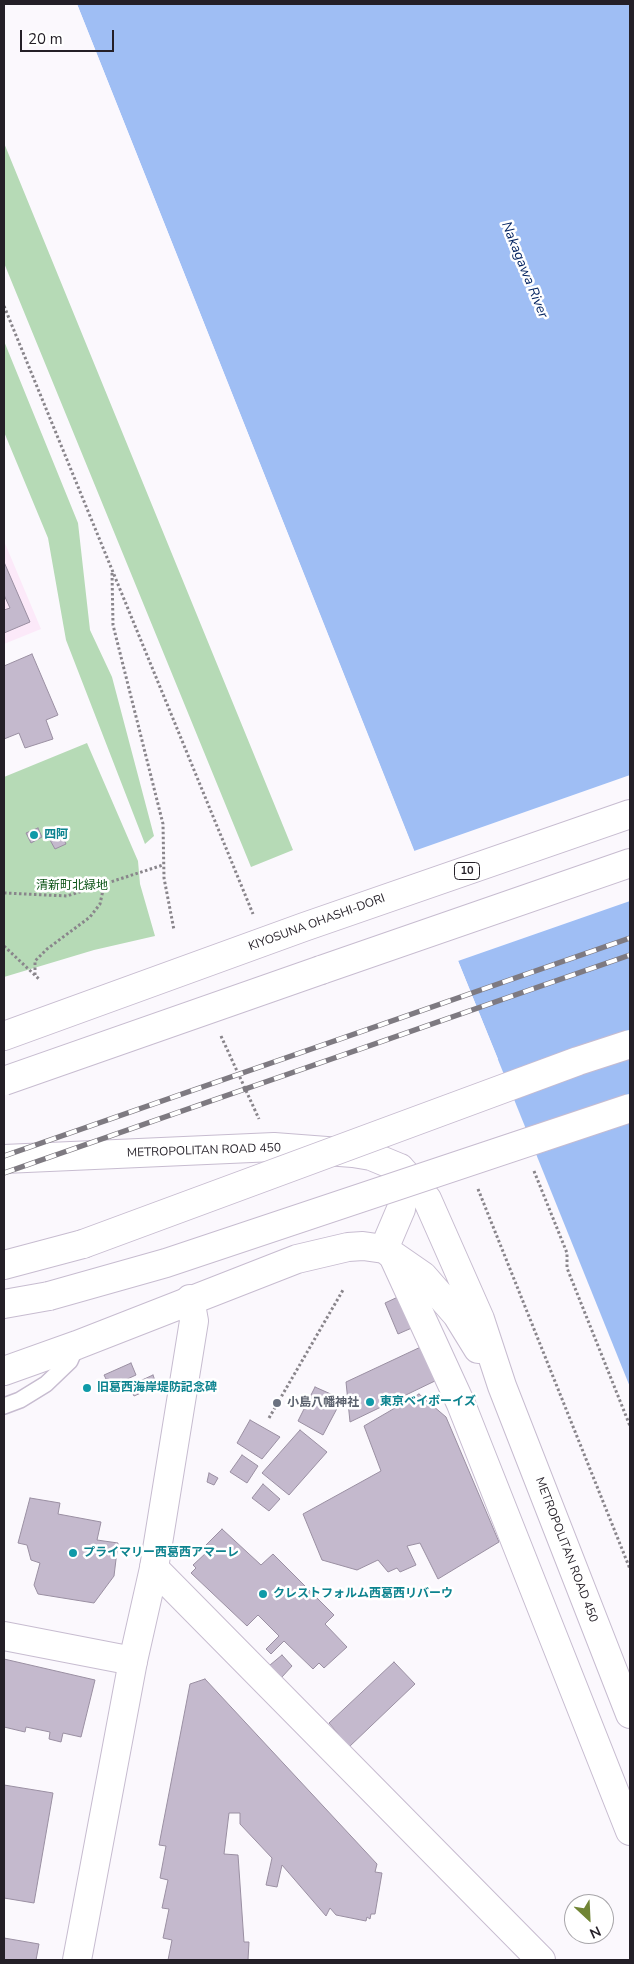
<!DOCTYPE html>
<html>
<head>
<meta charset="utf-8">
<style>
  body { margin:0 }
  #map { position:relative; width:634px; height:1964px; overflow:hidden; background:#fbf8fd; font-family:"Nunito Sans",sans-serif }
  canvas { display:block }
  .frame { position:absolute; inset:0; border:5px solid #241f27; pointer-events:none }
  .north { position:absolute; left:564px; top:1894px; width:50px; height:50px; box-sizing:border-box; background:#fff; border:1px solid #a7a5a9; border-radius:50%; rotate:155deg; font-size:14px; font-weight:700; line-height:20px; text-align:center; color:#241f27 }
  .north::after { content:''; display:block; margin:auto; width:18px; height:22px; background:#718535; clip-path:polygon(50% 0,100% 100%,50% 72%,0 100%) }
  .scale { position:absolute; left:20px; top:30px; width:94px; height:22px; box-sizing:border-box; border:2px solid #241f27; border-top:0; padding-left:6px; font-size:15px; line-height:18px; white-space:nowrap; color:#241f27; -webkit-text-stroke:4px #fff; paint-order:stroke }
</style>
</head>
<body>
<div id="map">
<canvas width="634" height="1964"></canvas>
<div class="frame"></div>
<div class="north">N</div>
<div class="scale">20 m</div>
</div>
<script>
const c = document.querySelector('canvas').getContext('2d');
c.lineJoin = 'round';
function fill(path, color) { c.fillStyle = color; c.fill(path, 'evenodd'); }
const toPath = rows => new Path2D(rows.map(r => 'M' + r).join(''));
function strokePath(path, color, width, dash) { c.strokeStyle = color; c.lineWidth = width; c.lineCap = dash ? 'butt' : 'round'; c.setLineDash(dash || []); c.stroke(path); }
function drawText(font, color, halo, rows, align = 'center') {
  c.font = font + ' "Nunito Sans","Noto Sans JP",sans-serif'; c.lineWidth = 5; c.setLineDash([]); c.textBaseline = 'middle'; c.strokeStyle = halo; c.fillStyle = color; for (const [text, x, y, turn = 0] of rows) {
    c.save(); c.translate(x, y); c.rotate((+turn || 0) * Math.PI / 180); c.textAlign = isNaN(turn) ? turn : align; if (halo) c.strokeText(text, 0, 0); c.fillText(text, 0, 0); c.restore();
  }
}
fill(toPath([
  [4,541,41,629,4,644]
]), '#fce9f9');
fill(toPath([
  [4,143,293,850,251,867,4,263],
  [4,341,78,523,90,630,112,677,154,836,145,844,66,640,48,538,4,432],
  [87,743,138,861,140,884,155,936,94,950,4,977,4,777]
]), '#b6dab6');
fill(toPath([
  [77,4,630,4,630,1387,457,958]
]), '#9fbef4');
fill(toPath([
  [74,4,77,4,414,851,630,775,630,901,458,961,498,1059,496,1059,454,959]
]), '#fbf8fd');
const building = toPath([
  [4,562,30,622,4,633,4,610,10,608,4,595,4,562],
  [32,654,58,715,46,720,53,739,25,748,19,733,4,739,4,666,32,654],
  [38,828,42,837,31,843,26,833,38,828],
  [62,835,66,844,55,849,50,840,62,835],
  [400,1296,414,1327,398,1334,385,1303,400,1296],
  [425,1345,439,1379,350,1422,346,1382,425,1345],
  [131,1363,136,1375,110,1387,104,1375,131,1363],
  [153,1375,157,1386,134,1396,129,1386,153,1375],
  [315,1387,342,1399,323,1435,298,1421,315,1387],
  [419,1394,446,1417,499,1542,438,1579,420,1543,407,1546,416,1565,400,1572,397,1568,388,1572,378,1560,357,1570,322,1560,303,1514,381,1471,364,1426,419,1394],
  [250,1420,280,1437,262,1459,237,1443,250,1420],
  [300,1430,327,1452,289,1495,262,1473,300,1430],
  [242,1455,258,1466,247,1483,230,1472,242,1455],
  [209,1473,218,1478,214,1485,207,1482,209,1473],
  [263,1484,280,1499,269,1511,252,1498,263,1484],
  [30,1498,60,1503,58,1514,101,1522,97,1540,118,1543,114,1576,94,1603,38,1594,34,1585,40,1563,31,1560,27,1545,18,1543,30,1498],
  [222,1529,261,1565,273,1554,334,1615,325,1624,347,1647,324,1668,319,1663,313,1669,284,1641,271,1654,266,1649,279,1636,258,1615,247,1626,191,1573,196,1568,193,1565,207,1552,203,1548,222,1529],
  [282,1655,292,1666,282,1677,270,1665,282,1655],
  [4,1659,95,1680,81,1737,63,1733,61,1742,49,1739,50,1732,26,1727,25,1732,4,1727,4,1659],
  [394,1662,415,1684,349,1747,329,1723,394,1662],
  [205,1679,377,1864,375,1872,382,1873,375,1914,371,1914,370,1919,367,1917,366,1921,336,1915,330,1908,326,1916,282,1865,277,1887,266,1885,272,1858,240,1824,240,1813,229,1813,224,1854,238,1855,244,1942,249,1942,248,1960,168,1960,172,1940,163,1938,169,1909,162,1908,168,1880,160,1878,166,1846,159,1845,190,1684,205,1679],
  [4,1785,53,1793,34,1903,4,1898,4,1785],
  [4,1938,39,1944,36,1960,4,1960,4,1938]
]);
fill(building, '#c4b9cd');
strokePath(building, '#9a8fa2', 1);
const service = toPath([
  [4,1406,20,1400,46,1384,70,1361,77,1345]
]);
const minor = toPath([
  [394,1258,461,1404,630,1831],
  [154,1568,541,1960],
  [4,1636,133,1661]
]);
const tertiary = toPath([
  [77,1960,133,1661,154,1568,194,1321,190,1299]
]);
const secondary = toPath([
  [4,1159,274,1147,353,1153,371,1156,400,1168,427,1199,480,1319,502,1386,630,1714],
  [384,1249,401,1209,403,1195,400,1168],
  [4,1371,77,1345,297,1259,348,1247,363,1246,384,1249,423,1276,457,1315,478,1349]
]);
const primary = toPath([
  [321,970,630,863],
  [4,1036,304,927,630,814]
]);
const motorway = toPath([
  [4,1265,83,1244],
  [4,1304,49,1296]
]);
strokePath(service, '#c7bcd0', 18);
strokePath(minor, '#c7bcd0', 30);
strokePath(tertiary, '#c7bcd0', 30);
strokePath(secondary, '#c7bcd0', 30);
strokePath(primary, '#c7bcd0', 30);
strokePath(motorway, '#c7bcd0', 30);
strokePath(toPath([
  [4,306,253,914],
  [112,573,113,625,163,824,164,878,174,930],
  [4,893,67,896,163,865],
  [4,946,40,980],
  [35,975,35,961,47,949,90,917,100,904,103,890,102,885],
  [221,1036,259,1119],
  [534,1171,567,1253,567,1268,630,1426],
  [478,1189,630,1569],
  [269,1418,343,1290]
]), '#89858b', 3, [2.5, 2.5]);
strokePath(service, '#fff', 15);
strokePath(minor, '#fff', 28);
strokePath(tertiary, '#fff', 28);
strokePath(secondary, '#fff', 28);
strokePath(primary, '#fff', 28);
strokePath(motorway, '#fff', 28);
const rail = toPath([
  [4,1156,630,938],
  [4,1173,630,955]
]);
strokePath(rail, '#7e7a81', 5.5);
strokePath(rail, '#fff', 4, [11]);
const primaryBridge = toPath([
  [4,1081,321,970]
]);
const motorwayBridge = toPath([
  [83,1244,578,1061,630,1044],
  [49,1296,166,1263,630,1108]
]);
strokePath(primaryBridge, '#c7bcd0', 30, []);
strokePath(motorwayBridge, '#c7bcd0', 30, []);
strokePath(primaryBridge, '#fff', 28);
strokePath(motorwayBridge, '#fff', 28);
for (const [x, y, r, color] of [
  [34,835,5,"#0f9aa8"],
  [87,1388,5,"#0f9aa8"],
  [370,1402,5,"#0f9aa8"],
  [277,1403,5,"#6b7280"],
  [73,1553,5,"#0f9aa8"],
  [263,1594,5,"#0f9aa8"]
]) { const dot = new Path2D(); dot.arc(x, y, r, 0, 2 * Math.PI); c.fillStyle = color; c.fill(dot); strokePath(dot, '#fff', 2); }
for (const [x, y, w] of [
  [467,871,25]
]) { const box = new Path2D(); box.roundRect(x - w / 2, y - 8.5, w, 17, 4); c.fillStyle = '#fff'; c.fill(box); strokePath(box, '#241f27', 1); }
drawText('bold 11px', '#241f27', null, [
  ["10",467,871]
]);
drawText('bold 12px', '#0d838f', '#fff', [
  ["四阿",44,835],
  ["旧葛西海岸堤防記念碑",97,1388],
  ["東京ベイボーイズ",380,1402],
  ["プライマリー西葛西アマーレ",83,1553],
  ["クレストフォルム西葛西リバーウ",273,1594]
], 'left');
drawText('12px', '#0b5316', '#fff', [
  ["清新町北緑地",72,886]
]);
drawText('12px', '#241f27', '#fff', [
  ["KIYOSUNA OHASHI-DORI",317,923,-20],
  ["METROPOLITAN ROAD 450",204,1151,-2],
  ["METROPOLITAN ROAD 450",566,1550,69]
]);
drawText('bold 12px', '#5b616d', '#fff', [
  ["小島八幡神社",287,1403]
], 'left');
drawText('italic 14px', '#042461', '#fff', [
  ["Nakagawa River",524,270,68]
]);
</script>
</body>
</html>
